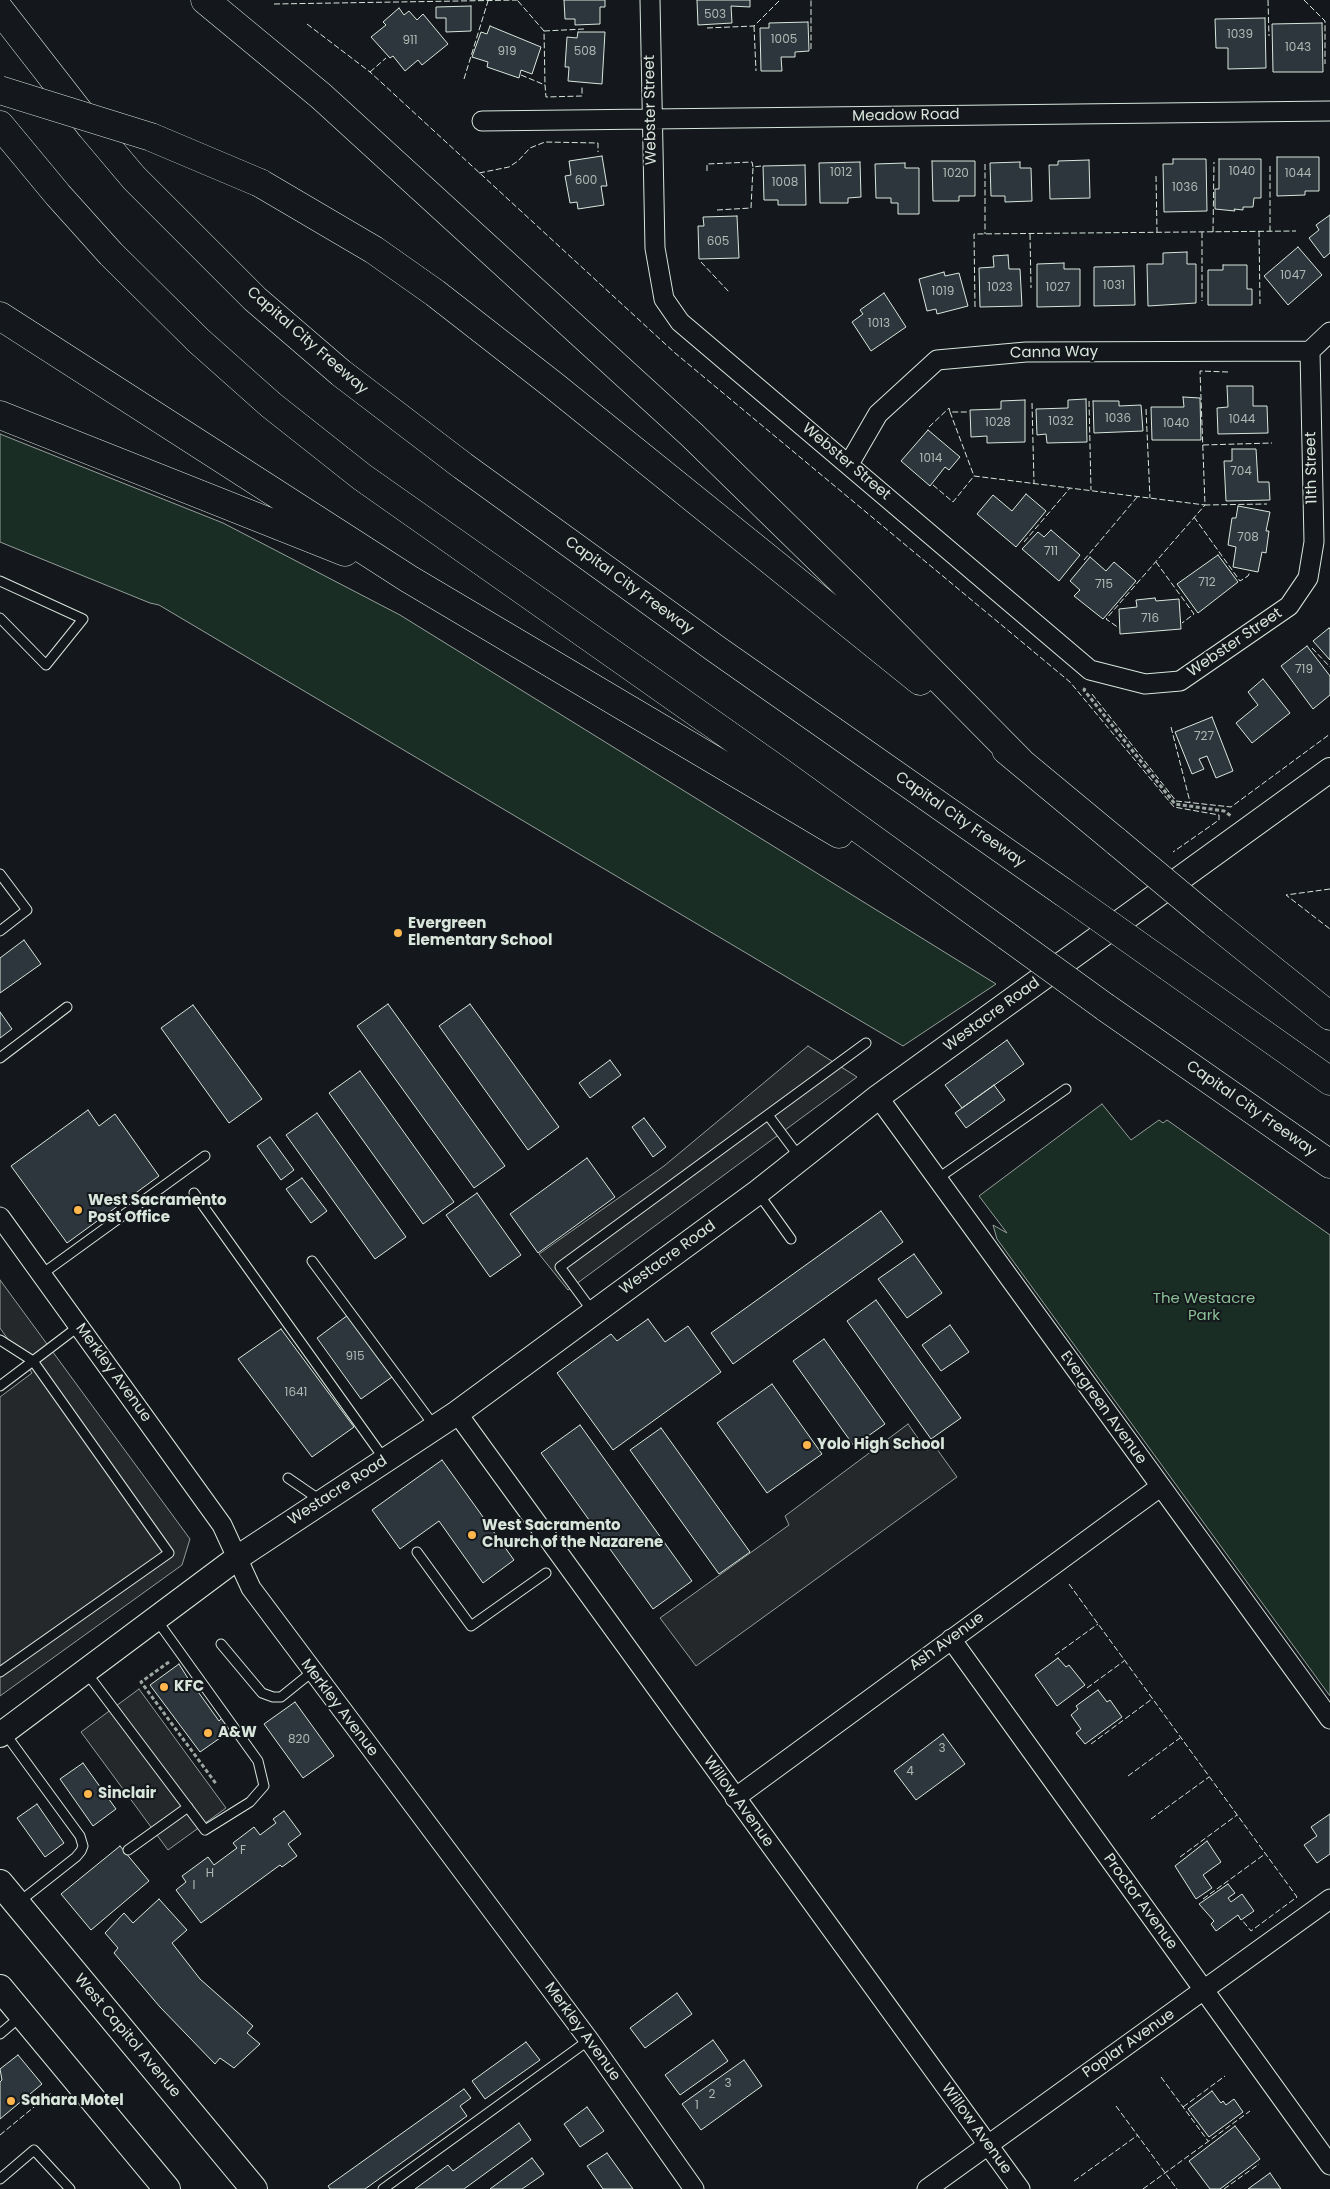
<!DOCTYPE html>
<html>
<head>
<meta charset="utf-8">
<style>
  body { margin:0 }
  canvas { display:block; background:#14181c }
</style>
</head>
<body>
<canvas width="1330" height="2189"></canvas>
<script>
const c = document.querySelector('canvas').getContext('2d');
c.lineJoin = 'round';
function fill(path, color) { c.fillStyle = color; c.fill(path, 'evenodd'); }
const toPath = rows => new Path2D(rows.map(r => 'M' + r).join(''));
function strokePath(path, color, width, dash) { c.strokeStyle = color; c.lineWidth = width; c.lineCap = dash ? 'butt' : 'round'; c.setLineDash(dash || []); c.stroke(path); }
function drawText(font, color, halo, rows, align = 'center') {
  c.font = font + ' Poppins,sans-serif'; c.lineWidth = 4; c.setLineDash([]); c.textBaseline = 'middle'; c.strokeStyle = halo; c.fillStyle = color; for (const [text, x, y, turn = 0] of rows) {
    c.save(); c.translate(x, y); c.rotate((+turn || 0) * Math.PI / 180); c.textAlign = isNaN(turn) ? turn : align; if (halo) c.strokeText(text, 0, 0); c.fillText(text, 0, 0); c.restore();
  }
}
const green = toPath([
  [0,434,223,523,400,615,996,984,903,1046,159,605,150,603,0,542,0,434],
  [1102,1104,1131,1140,1159,1120,1163,1123,1167,1120,1330,1235,1330,1696,997,1239,993,1225,1007,1233,979,1196,1102,1104]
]);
fill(green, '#1a2d24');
strokePath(green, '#939e99', 1);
const parking = toPath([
  [808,1046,857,1077,568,1290,539,1254,664,1166,808,1046],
  [0,1280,190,1539,182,1565,0,1696,0,1397,32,1373,0,1328,0,1280],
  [908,1424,927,1451,934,1445,957,1477,696,1666,660,1618,789,1525,785,1516,908,1424],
  [139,1689,226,1808,168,1850,81,1732,139,1689]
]);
fill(parking, '#24282b');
strokePath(parking, '#939e99', 1);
const building = toPath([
  [564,0,605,0,605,7,600,7,600,24,575,25,575,19,565,19,564,0],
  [697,0,750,0,750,7,731,6,732,23,698,25,697,0],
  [471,6,471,31,446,32,446,18,436,18,436,7,471,6],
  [399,8,404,15,409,11,417,20,423,14,448,44,422,65,418,60,405,71,393,56,390,58,371,37,386,25,383,22,399,8],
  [1265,18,1266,68,1228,69,1228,48,1216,48,1215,19,1265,18],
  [808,22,809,51,795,52,795,57,781,57,782,71,761,71,760,28,769,28,769,23,808,22],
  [1322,23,1323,72,1273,72,1272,24,1322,23],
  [490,26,541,47,532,74,521,70,519,78,487,67,488,62,472,57,481,32,487,34,490,26],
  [578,32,605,32,602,84,568,81,569,67,565,67,567,37,577,38,578,32],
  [602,156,607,186,601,186,604,205,578,209,577,202,570,203,565,176,571,175,569,161,602,156],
  [1277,157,1319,157,1319,191,1305,191,1305,195,1277,196,1277,157],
  [1173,159,1206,159,1207,211,1164,212,1163,164,1173,164,1173,159],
  [1219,159,1261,159,1261,198,1254,198,1253,207,1243,207,1243,210,1234,209,1235,211,1215,209,1215,189,1219,189,1219,159],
  [1089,160,1090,198,1050,199,1049,165,1058,165,1058,161,1089,160],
  [932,161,975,161,975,196,959,196,959,201,933,201,932,161],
  [860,162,861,197,848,198,848,203,820,203,819,163,860,162],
  [1020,162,1020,168,1031,168,1032,201,1005,202,1005,196,991,196,990,163,1020,162],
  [905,163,905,168,919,168,919,214,898,214,898,203,891,203,891,198,876,198,875,164,905,163],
  [805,165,806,205,778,205,778,200,764,200,763,166,805,165],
  [1330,215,1330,253,1324,258,1309,238,1319,230,1316,225,1330,215],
  [737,216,739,258,699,259,698,226,704,226,703,217,737,216],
  [1298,247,1322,275,1288,305,1264,276,1298,247],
  [1187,252,1187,264,1196,264,1196,303,1148,306,1147,264,1163,264,1163,253,1187,252],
  [1008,255,1009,269,1020,269,1022,306,980,307,979,268,994,267,993,256,1008,255],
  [1064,263,1064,269,1080,269,1080,306,1037,307,1037,264,1064,263],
  [1223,265,1247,265,1247,289,1252,289,1252,305,1208,305,1208,270,1223,270,1223,265],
  [1134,266,1135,305,1094,306,1094,267,1134,266],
  [944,272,945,276,959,273,968,306,937,314,936,309,927,311,919,279,944,272],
  [884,293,906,327,871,351,852,322,863,314,860,310,884,293],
  [1227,386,1253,386,1253,406,1267,406,1268,433,1218,434,1217,408,1228,407,1227,386],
  [1183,397,1200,398,1201,440,1152,440,1151,407,1184,407,1183,397],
  [1086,399,1087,442,1047,443,1046,434,1037,435,1036,409,1068,408,1068,400,1086,399],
  [1025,400,1025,442,987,443,987,436,971,437,970,410,1001,409,1001,401,1025,400],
  [1093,401,1119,401,1119,406,1141,405,1143,431,1094,433,1093,401],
  [928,430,960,457,949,470,945,467,930,486,901,461,928,430],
  [1232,449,1256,449,1258,482,1269,482,1270,500,1226,501,1224,461,1232,461,1232,449],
  [1026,494,1046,511,1016,547,977,514,993,495,1012,511,1026,494],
  [1238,506,1270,512,1266,531,1269,531,1266,553,1262,552,1258,572,1233,567,1236,547,1228,545,1232,518,1236,518,1238,506],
  [1051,530,1080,555,1059,581,1022,549,1038,532,1044,537,1051,530],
  [1218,555,1238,582,1198,613,1177,584,1218,555],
  [1090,557,1106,571,1114,562,1136,581,1103,619,1074,596,1080,590,1070,581,1090,557],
  [1155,598,1156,601,1179,599,1181,629,1120,634,1119,609,1137,607,1136,600,1155,598],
  [1329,628,1330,629,1330,660,1313,641,1329,628],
  [1307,646,1330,676,1330,695,1313,709,1281,666,1307,646],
  [1263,679,1290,713,1252,743,1236,723,1258,705,1248,692,1263,679],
  [1212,717,1233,771,1216,778,1207,756,1199,759,1204,769,1192,774,1175,732,1212,717],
  [24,940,41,964,0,993,0,958,24,940],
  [388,1004,505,1166,474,1188,357,1026,388,1004],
  [470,1004,559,1127,528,1150,439,1026,470,1004],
  [193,1005,262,1099,229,1123,161,1028,193,1005],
  [0,1012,12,1029,0,1038,0,1012],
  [1007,1040,1024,1064,962,1108,945,1085,1007,1040],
  [610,1060,621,1075,590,1098,579,1083,610,1060],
  [360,1071,454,1202,423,1224,329,1093,360,1071],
  [994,1085,1005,1100,966,1128,955,1113,994,1085],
  [88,1110,99,1126,115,1114,159,1176,67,1243,11,1166,88,1110],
  [317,1113,406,1237,375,1259,286,1135,317,1113],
  [644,1118,666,1147,653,1157,632,1127,644,1118],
  [270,1137,294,1170,281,1180,257,1146,270,1137],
  [587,1158,615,1197,538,1253,510,1214,587,1158],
  [302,1178,327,1211,311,1223,286,1189,302,1178],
  [477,1193,521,1255,490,1277,446,1215,477,1193],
  [881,1211,903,1242,733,1364,711,1333,881,1211],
  [914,1254,942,1293,907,1318,878,1279,914,1254],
  [876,1300,961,1418,931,1439,847,1321,876,1300],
  [348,1315,392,1377,361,1399,317,1338,348,1315],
  [648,1319,665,1342,688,1326,721,1372,613,1450,557,1373,611,1334,617,1341,648,1319],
  [950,1325,969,1352,941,1371,922,1345,950,1325],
  [281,1329,354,1427,312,1457,238,1359,281,1329],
  [824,1339,885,1424,854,1446,793,1361,824,1339],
  [772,1384,822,1454,767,1493,717,1423,772,1384],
  [580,1425,692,1581,653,1609,541,1453,580,1425],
  [661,1428,750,1552,719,1574,630,1450,661,1428],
  [442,1460,514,1560,483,1583,439,1521,400,1549,372,1510,442,1460],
  [1058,1658,1066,1667,1069,1665,1085,1685,1057,1706,1035,1675,1058,1658],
  [179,1664,189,1680,192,1678,199,1687,196,1689,219,1721,222,1718,230,1731,200,1752,150,1685,179,1664],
  [1098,1690,1107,1702,1110,1700,1122,1717,1085,1744,1076,1733,1081,1729,1071,1715,1078,1709,1076,1706,1098,1690],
  [295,1702,334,1756,303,1778,264,1724,295,1702],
  [943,1734,965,1764,916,1800,894,1771,943,1734],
  [83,1763,116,1809,93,1826,60,1779,83,1763],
  [37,1804,64,1843,45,1857,17,1818,37,1804],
  [284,1811,301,1834,288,1844,297,1856,282,1867,280,1865,201,1923,176,1890,186,1882,182,1876,208,1857,214,1865,237,1848,233,1843,254,1827,260,1835,276,1823,273,1819,284,1811],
  [1330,1814,1330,1854,1317,1863,1304,1845,1317,1836,1311,1827,1330,1814],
  [1207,1841,1221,1862,1203,1875,1212,1888,1196,1899,1175,1866,1207,1841],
  [120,1846,149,1881,91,1930,61,1894,120,1846],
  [1228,1884,1235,1893,1228,1898,1231,1902,1242,1894,1254,1911,1241,1920,1238,1915,1216,1931,1211,1924,1214,1921,1199,1904,1228,1884],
  [159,1899,187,1930,172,1943,200,1979,253,2026,247,2033,260,2044,234,2068,220,2058,215,2064,160,2007,114,1953,118,1948,105,1933,124,1913,133,1923,159,1899],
  [677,1993,692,2014,645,2048,630,2028,677,1993],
  [713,2040,728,2061,680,2095,665,2075,713,2040],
  [526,2042,540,2060,485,2099,472,2081,526,2042],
  [18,2055,42,2084,0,2119,0,2082,2,2080,0,2069,18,2055],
  [744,2060,762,2086,701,2130,682,2104,744,2060],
  [464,2089,471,2098,460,2106,467,2116,365,2189,330,2189,328,2186,464,2089],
  [1212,2091,1221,2103,1223,2101,1226,2105,1234,2099,1243,2112,1209,2137,1188,2109,1212,2091],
  [587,2107,604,2131,580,2147,564,2124,587,2107],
  [519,2123,531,2140,464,2189,415,2189,448,2165,453,2171,519,2123],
  [1235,2126,1260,2159,1220,2189,1210,2189,1189,2161,1235,2126],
  [607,2153,633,2189,603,2189,587,2166,607,2153],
  [532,2158,544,2174,522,2189,490,2189,532,2158],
  [1270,2173,1281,2189,1248,2189,1270,2173]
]);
fill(building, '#2c363c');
strokePath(building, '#d8e6dc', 1);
const service = toPath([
  [0,581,83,619,46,665,0,618],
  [0,874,27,910,0,931],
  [0,1058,67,1007],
  [768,1115,800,1158],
  [937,1179,1066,1089],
  [194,1193,385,1460],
  [758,1193,791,1239],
  [312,1261,435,1427],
  [42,1274,205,1156],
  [593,1312,560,1267,866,1043],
  [0,1340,33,1361,0,1386],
  [288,1478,320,1500],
  [417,1552,471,1626,546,1573],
  [221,1644,262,1693,273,1697,281,1697,312,1672],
  [0,1672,169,1553,33,1361,79,1326],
  [86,1672,205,1830,250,1802,264,1786,258,1761,156,1619],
  [4,1732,80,1836,83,1846,81,1851,76,1857,19,1902],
  [128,1850,188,1807],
  [0,2034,20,2017],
  [0,2179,34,2150,70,2189],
  [383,2189,589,2040]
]);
const minor = toPath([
  [650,0,655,248,664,299,680,322,1090,670,1145,684,1180,681,1289,606,1308,578,1314,542,1310,351,1330,332],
  [482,121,1330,111],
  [849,464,878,414,937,360,1026,352,1310,351],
  [878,1097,1330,1719],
  [0,1217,222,1525,251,1588,589,2040,694,2189],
  [457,1413,1020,2189],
  [951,1639,1330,2165],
  [735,1798,1160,1487],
  [927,2189,1330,1899]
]);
const tertiary = toPath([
  [0,1735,237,1558,457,1413,758,1192,878,1097,1330,770]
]);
const secondary = toPath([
  [0,1883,254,2189],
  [0,1988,167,2189]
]);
const motorway = toPath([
  [205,0,321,96,692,435,856,595,1020,761],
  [0,10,91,127,134,178,255,299,341,373,463,466,716,649,1063,892],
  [0,125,58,195,111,254,199,341,271,405,362,477,771,765,1007,936],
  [260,183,374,250,435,293,553,385,920,681],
  [0,316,409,579,839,834],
  [0,415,345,552],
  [1006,750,1117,842],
  [1213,922,1330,1016],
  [1169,967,1330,1081],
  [1105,1007,1330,1164]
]);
strokePath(service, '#d8e6dc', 11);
strokePath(minor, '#d8e6dc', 21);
strokePath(tertiary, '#d8e6dc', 26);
strokePath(secondary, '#d8e6dc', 28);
strokePath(motorway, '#d8e6dc', 29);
strokePath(toPath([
  [1085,688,1084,690,1175,804,1224,811,1231,816],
  [169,1662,141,1682,217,1785]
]), '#9da8a2', 3, [4, 2.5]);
strokePath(service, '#14181c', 9);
strokePath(minor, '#14181c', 19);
strokePath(tertiary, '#14181c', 24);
strokePath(secondary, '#14181c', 26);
strokePath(motorway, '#14181c', 28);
const motorwayBridge = toPath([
  [0,90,151,137,260,183],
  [1117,842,1213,922],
  [1063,892,1169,967],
  [1007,936,1105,1007]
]);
strokePath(motorwayBridge, '#d8e6dc', 29, []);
strokePath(motorwayBridge, '#14181c', 28);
strokePath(toPath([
  [1268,0,1269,36],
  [1304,0,1325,21,1325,64],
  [518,1,544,31,545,85],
  [274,4,520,0],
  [307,24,370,72,675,353,1070,682,1174,807,1219,815,1219,820,1173,852],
  [754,26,756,71],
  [707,28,754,26,780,0],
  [544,31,584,29],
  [811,49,811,0],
  [370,72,386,58],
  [521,75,545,85,546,97,582,96,582,87],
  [464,79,488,1],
  [985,164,985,234],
  [1270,166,1270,231],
  [707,171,707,164,752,162,753,167,761,166],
  [479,173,509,167,518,161,530,148,545,142,598,143,598,152],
  [1156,176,1157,232],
  [717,210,751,208,753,167],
  [1259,231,1260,304],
  [1202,232,1202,301],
  [1213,232,1214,162],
  [1030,234,1031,288],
  [701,262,729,292],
  [975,307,974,234,1296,231],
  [1228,372,1200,371,1205,505,1267,504],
  [1089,401,1091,490],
  [1032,403,1034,483],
  [1146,409,1150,498],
  [950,412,974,476],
  [929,427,949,408,950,412,969,412],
  [1203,445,1272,443],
  [933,485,953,502,974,476,1205,505,1106,619,1119,628],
  [1194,517,1240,581,1248,576,1250,572],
  [1024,542,1070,488],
  [1084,560,1138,496],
  [1156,562,1194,614,1182,623],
  [1312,648,1330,667],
  [1092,694,1176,801,1231,807,1330,734],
  [1171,727,1190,802],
  [1330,889,1286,895,1330,929],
  [1069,1584,1297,1897,1251,1931,1242,1920],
  [1055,1655,1098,1624],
  [1087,1688,1124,1661],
  [1091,1744,1152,1699],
  [1128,1776,1180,1738],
  [1151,1819,1209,1777],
  [1180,1857,1237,1815],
  [1203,1899,1265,1854],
  [1161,2077,1208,2141],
  [1116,2106,1177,2189],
  [1183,2107,1225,2076],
  [0,2135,51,2093],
  [1074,2181,1138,2135],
  [1143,2189,1250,2111],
  [1224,2189,1259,2164]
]), '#d8e6dc', 1, [6, 2.5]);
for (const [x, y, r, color] of [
  [398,933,5,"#ffb74d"],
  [78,1210,5,"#ffb74d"],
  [807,1445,5,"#ffb74d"],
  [472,1535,5,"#ffb74d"],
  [164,1687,5,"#ffb74d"],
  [208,1733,5,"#ffb74d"],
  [88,1794,5,"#ffb74d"],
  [11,2101,5,"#ffb74d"]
]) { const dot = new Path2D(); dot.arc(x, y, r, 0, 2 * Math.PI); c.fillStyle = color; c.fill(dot); strokePath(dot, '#14181c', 2); }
drawText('12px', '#adbab4', null, [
  ["503",715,15],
  ["1039",1240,35],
  ["1005",784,40],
  ["911",410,41],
  ["1043",1298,48],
  ["919",507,52],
  ["508",585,52],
  ["1040",1242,172],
  ["1012",841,173],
  ["1020",956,174],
  ["1044",1298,174],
  ["600",586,181],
  ["1008",785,183],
  ["1036",1185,188],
  ["605",718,242],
  ["1047",1293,276],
  ["1031",1114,286],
  ["1023",1000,288],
  ["1027",1058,288],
  ["1019",943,292],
  ["1013",879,324],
  ["1036",1118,419],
  ["1044",1242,420],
  ["1032",1061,422],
  ["1028",998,423],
  ["1040",1176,424],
  ["1014",931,459],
  ["704",1241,472],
  ["708",1248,538],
  ["711",1051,552],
  ["712",1207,583],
  ["715",1104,585],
  ["716",1150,619],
  ["719",1304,670],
  ["727",1204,737],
  ["915",355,1357],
  ["1641",296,1393],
  ["820",299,1740],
  ["3",942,1749],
  ["4",910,1772],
  ["F",243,1851],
  ["H",210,1874],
  ["I",194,1886],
  ["3",728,2084],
  ["2",712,2095],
  ["1",697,2106]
]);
drawText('15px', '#d8e6dc', '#14181c', [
  ["Webster Street",651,110,-91],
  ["Meadow Road",906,116,-1],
  ["Capital City Freeway",307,341,41],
  ["Canna Way",1054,353,-1],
  ["Webster Street",846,462,40],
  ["11th Street",1312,468,-91],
  ["Capital City Freeway",629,586,36],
  ["Webster Street",1235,643,-34],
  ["Capital City Freeway",960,820,35],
  ["Westacre Road",992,1015,-36],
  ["Capital City Freeway",1251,1109,35],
  ["Westacre Road",668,1258,-36],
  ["Merkley Avenue",113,1373,54],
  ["Evergreen Avenue",1103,1408,54],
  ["Westacre Road",338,1491,-33],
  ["Ash Avenue",947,1642,-36],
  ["Merkley Avenue",339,1708,53],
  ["Willow Avenue",738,1802,54],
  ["Proctor Avenue",1140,1902,54],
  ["Merkley Avenue",582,2032,54],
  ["West Capitol Avenue",127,2036,50],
  ["Poplar Avenue",1129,2044,-35],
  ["Willow Avenue",976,2129,54]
]);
drawText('bold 15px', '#d8e6dc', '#14181c', [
  ["Evergreen",408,924],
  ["Elementary School",408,941],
  ["West Sacramento",88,1201],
  ["Post Office",88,1218],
  ["Yolo High School",817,1445],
  ["West Sacramento",482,1526],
  ["Church of the Nazarene",482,1543],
  ["KFC",174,1687],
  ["A&W",218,1733],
  ["Sinclair",98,1794],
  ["Sahara Motel",21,2101]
], 'left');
drawText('15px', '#8ac095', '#14181c', [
  ["The Westacre",1204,1299],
  ["Park",1204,1316]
]);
</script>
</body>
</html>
